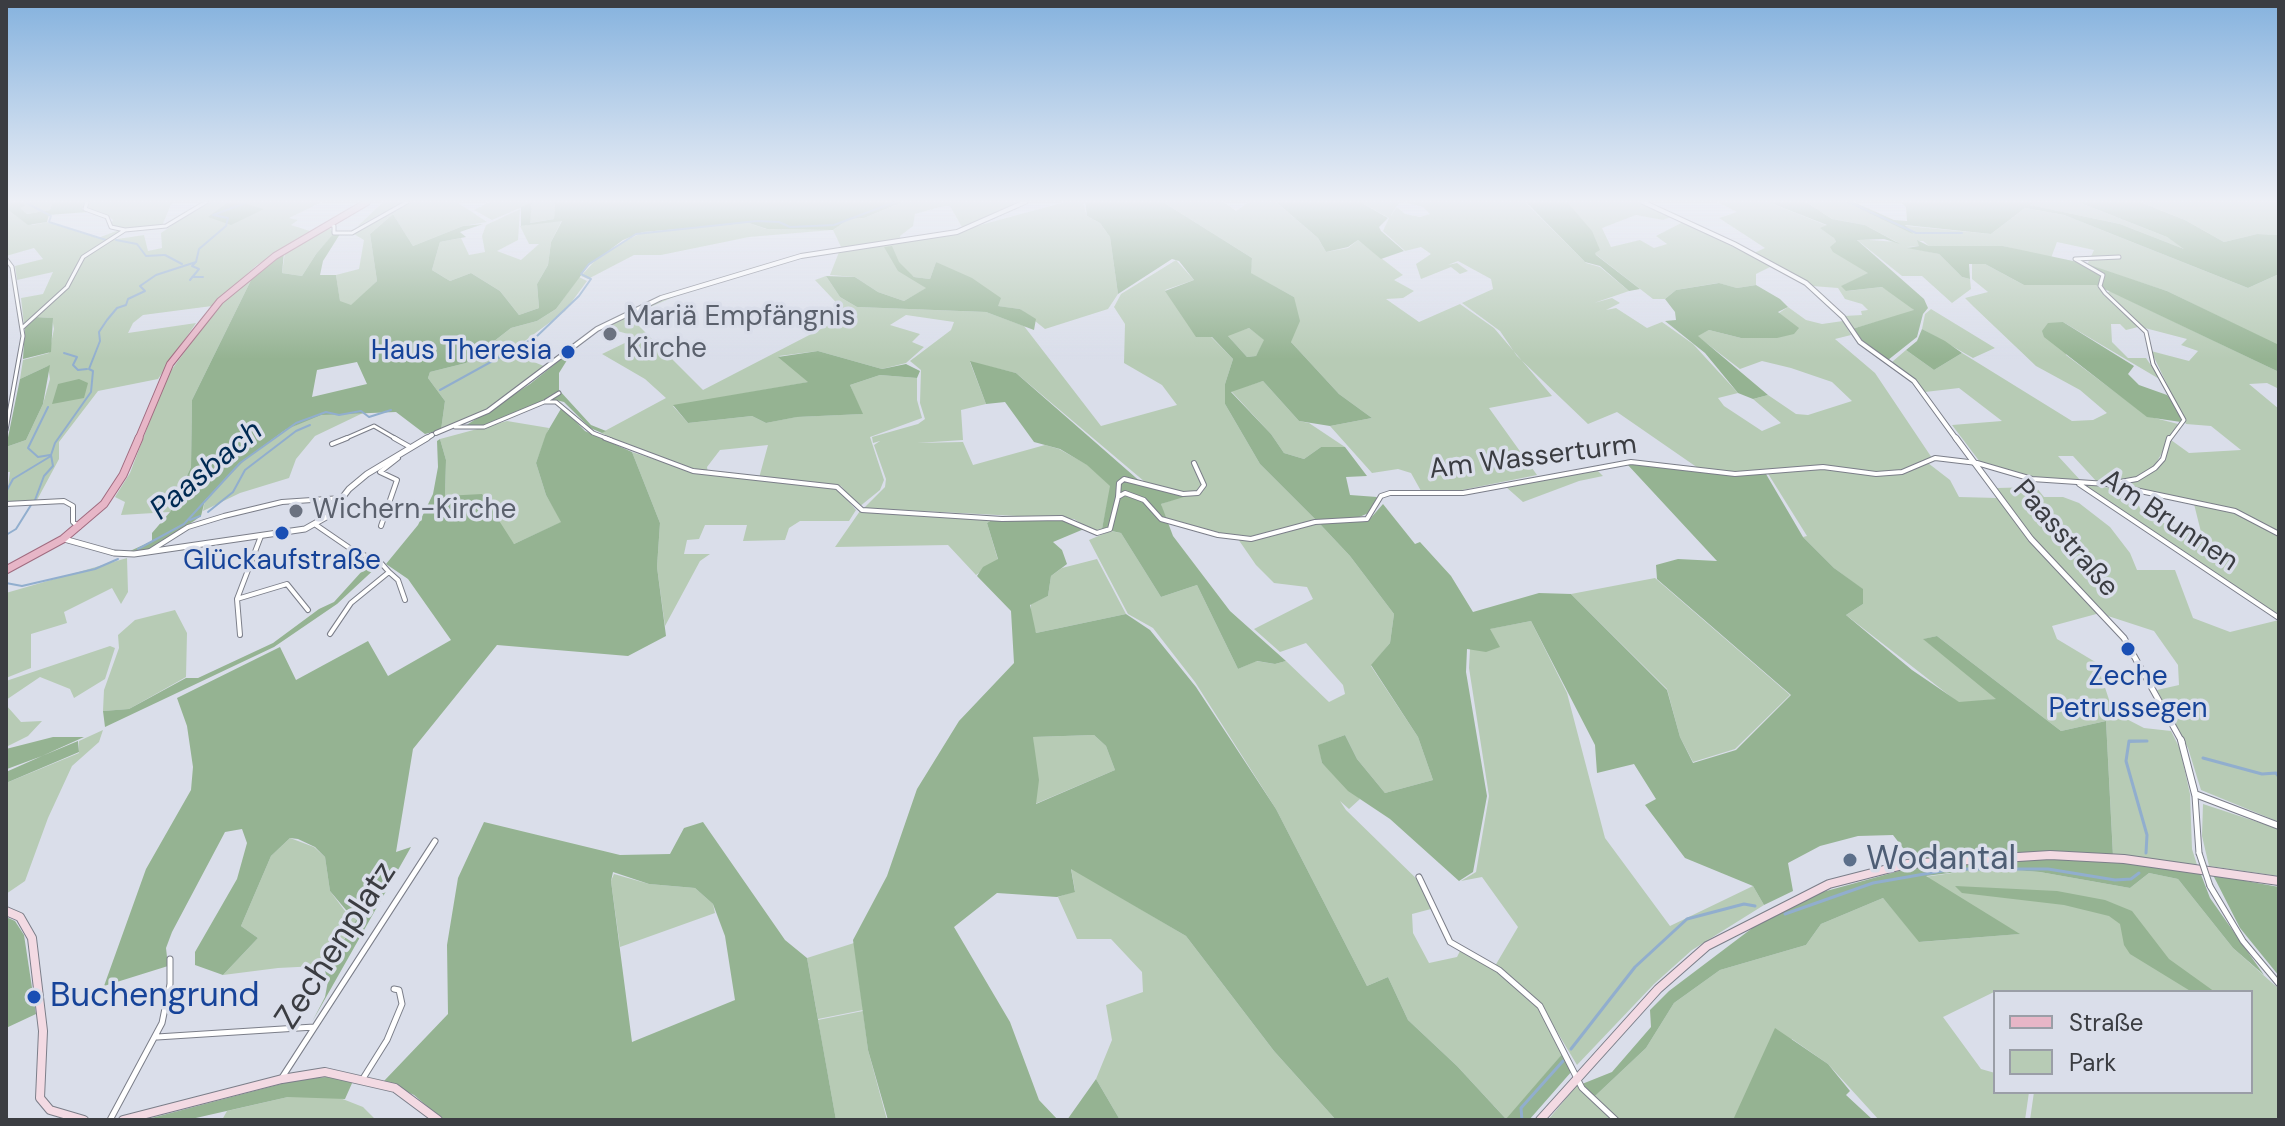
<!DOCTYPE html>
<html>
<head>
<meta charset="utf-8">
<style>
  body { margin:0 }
  #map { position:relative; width:2285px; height:1126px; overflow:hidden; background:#dadeea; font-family:"DM Sans",sans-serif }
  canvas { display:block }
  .frame { position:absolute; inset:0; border:8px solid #3b3d42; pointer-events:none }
  .legend { position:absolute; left:1993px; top:990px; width:260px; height:104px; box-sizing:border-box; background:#dadeea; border:2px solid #9a9ea7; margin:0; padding:10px 14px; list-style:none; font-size:24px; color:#3b3d42 }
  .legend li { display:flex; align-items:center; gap:16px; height:40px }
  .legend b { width:40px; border:2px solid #9a9ea7 }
</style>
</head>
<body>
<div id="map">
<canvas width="2285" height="1126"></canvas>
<div class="frame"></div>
<ul class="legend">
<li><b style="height:10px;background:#e7b6c7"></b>Straße</li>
<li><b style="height:22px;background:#b7cbb5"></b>Park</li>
</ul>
</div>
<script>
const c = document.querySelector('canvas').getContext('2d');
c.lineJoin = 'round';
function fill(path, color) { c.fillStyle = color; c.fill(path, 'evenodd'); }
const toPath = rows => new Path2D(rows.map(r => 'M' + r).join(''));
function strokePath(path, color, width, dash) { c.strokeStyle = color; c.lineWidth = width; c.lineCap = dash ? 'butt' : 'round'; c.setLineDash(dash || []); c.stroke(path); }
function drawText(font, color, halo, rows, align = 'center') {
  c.font = font + ' "DM Sans",sans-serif'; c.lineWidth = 7; c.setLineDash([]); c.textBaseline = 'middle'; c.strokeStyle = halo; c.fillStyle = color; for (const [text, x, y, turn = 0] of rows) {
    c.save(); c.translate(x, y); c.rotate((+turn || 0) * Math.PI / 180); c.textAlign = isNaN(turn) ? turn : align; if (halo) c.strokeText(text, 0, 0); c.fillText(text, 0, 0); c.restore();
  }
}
fill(toPath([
  [6,202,52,202,50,210,39,212,27,214,19,208,32,225,47,222,98,238,119,230,122,232,111,240,144,235,148,251,162,248,161,233,206,202,322,202,289,218,298,220,291,225,313,232,257,265,212,306,143,315,133,323,128,333,196,323,158,379,98,391,59,442,59,459,37,500,6,503,10,472,6,472,6,447,26,440,43,404,50,379,48,366,20,379,23,360,49,353,54,329,52,318,35,317,24,325,21,298,43,294,53,272,17,280,15,266,43,259,34,248,6,256],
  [87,202,172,202,162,226,125,230,110,226,113,220,108,216,84,209],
  [383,202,457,202,487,222,463,226,413,246,393,214,370,234,377,281,351,306,340,302,336,275,359,269,364,240,352,233,386,211,357,227],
  [489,202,555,202,554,219,529,223,532,203,492,220,474,210],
  [903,202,1022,202,963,229,950,206,940,207,915,214,913,226,900,236,901,241,842,249,833,230,849,219,864,218],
  [1065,202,1083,202,1087,216,1100,223,1110,237,1118,294,1108,309,1045,329,1020,309,997,306,936,262,930,279,914,277,889,258,927,288,904,301,878,292,855,277,830,275,839,252,940,236],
  [1163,202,1224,202,1236,211,1249,202,1276,202,1318,238,1326,252,1348,248,1358,240,1403,275,1394,280,1414,291,1403,298,1386,299,1419,322,1460,304,1494,328,1552,396,1489,408,1537,475,1452,492,1421,491,1411,473,1398,469,1372,473,1330,426,1372,418,1339,394,1291,342,1294,297,1250,273,1252,258],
  [1360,202,1401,202,1396,207,1390,217,1397,207,1405,214,1420,217,1430,214,1423,207,1404,202,1525,202,1586,263,1600,267,1629,291,1594,303,1612,298,1620,303,1606,310,1616,308,1647,328,1662,322,1693,344,1738,393,1718,398,1724,406,1762,431,1781,423,1753,399,1768,395,1796,414,1808,415,1852,401,1832,382,1791,368,1762,361,1740,369,1697,336,1709,330,1741,338,1788,307,1806,320,1822,324,1843,321,1851,335,1835,339,1875,373,1932,458,1901,471,1876,473,1823,466,1735,473,1698,468,1617,412,1588,424,1517,356,1500,331,1462,303,1493,289,1491,279,1458,261,1448,265,1457,263,1468,271,1460,274,1451,267,1421,279,1416,264,1431,254,1421,247,1405,251,1383,231,1389,218],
  [1567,202,1640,202,1671,217,1663,220,1636,215,1602,228,1611,247,1640,240,1654,248,1667,244,1656,236,1683,222,1772,266,1756,274,1756,285,1737,288,1718,283,1676,290,1665,299,1653,299,1594,253],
  [1717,202,1768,202,1828,226,1836,242,1869,273,1842,286,1847,291,1882,287,1902,298,1915,311,1852,329,1844,316,1862,315,1861,311,1868,310,1862,304,1845,299,1838,288,1812,286,1754,253,1765,248,1719,218,1737,212],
  [1806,202,1846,202,1897,225,1991,234,2025,208,2064,215,2248,288,2279,274,2279,346,2167,291,2087,265,2094,250,2057,242,2051,258,2003,246,1929,246,1923,241,1918,241,1920,246,1907,247,1939,254,1962,277,1970,279,1971,289,1952,303,1922,276,1902,276,1856,239,1897,242,1865,225,1832,219],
  [2033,202,2078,202,2167,237,2189,251,2120,224,2029,205],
  [2140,202,2279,202,2279,235,2257,234,2224,242,2185,220],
  [520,209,518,240,497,251,521,260,539,244,529,244,520,226,562,220,551,242,548,265,537,284,539,308,519,315,500,291,471,273,450,281,432,270,440,242,461,238,469,255,485,252,482,236,486,225],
  [749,223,766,229,832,230,749,237,661,255,634,255,588,279,581,276,602,253,643,232],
  [329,227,334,234,316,254,302,276,282,273,285,252],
  [1176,260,1194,280,1165,290,1233,359,1225,384,1225,404,1260,464,1317,521,1251,538,1218,534,1165,519,1161,504,1186,495,1145,482,1016,373,970,362,986,404,961,410,963,440,917,443,963,442,973,465,1045,445,1059,449,1088,465,1111,486,1102,529,1092,531,1074,519,864,508,885,487,886,479,874,445,880,441,873,443,872,437,918,424,925,419,920,403,921,370,910,361,951,330,954,322,906,315,890,325,920,334,912,342,924,347,906,363,882,369,818,351,779,356,809,382,673,406,688,423,752,416,766,423,796,417,862,414,850,385,880,375,917,378,917,400,922,418,870,437,884,480,880,490,859,507,841,486,759,478,768,445,720,450,707,467,708,473,643,453,601,433,666,398,645,379,602,354,631,340,628,334,603,327,633,310,704,284,629,316,703,390,848,315,815,280,826,276,840,297,857,307,986,312,1024,326,1101,426,1177,405,1162,385,1124,363,1125,324,1114,307,1121,294],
  [1972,264,1985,264,2024,285,2096,284,2138,327,2126,330,2120,324,2111,324,2112,342,2128,358,2146,358,2161,380,2063,322,2066,355,2147,416,2178,424,2154,467,2135,478,2110,483,2097,482,2073,456,2058,456,2081,481,2031,478,1980,462,1952,425,2002,421,1959,388,1925,392,1914,378,1892,362,1906,350,1934,370,1962,353,2072,421,2093,420,2107,413,2080,390,2036,366,1974,307,1965,298,1988,292,1972,279],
  [254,274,192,400,191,467,170,512,121,515,125,502,115,497,130,473,167,376,216,309],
  [579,277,587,281,565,311,510,352,546,367,487,409,441,430,445,401,428,378,430,372,466,363,511,328,537,321,556,309],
  [2110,291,2279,372,2279,389,2267,383,2249,384,2279,409,2279,532,2238,511,2116,484,2138,480,2156,470,2164,460,2171,440,2189,453,2241,450,2211,426,2186,424,2151,351,2189,361,2198,351,2181,345,2187,339,2141,327,2107,293],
  [1931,309,1995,348,1973,358,1922,329,1925,314],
  [1249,328,1265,340,1256,356,1247,357,1227,335],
  [1263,381,1299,421,1309,423,1345,447,1321,447,1304,459,1284,453,1271,434,1231,391],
  [363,413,315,436,296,459,289,478,240,493,203,511,205,500,245,460,285,430,321,414],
  [507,421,549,428,536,463,546,495,562,522,514,544,445,496,446,460,440,439],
  [632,452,700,474,837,488,856,510,849,521,800,521,789,528,785,540,743,541,747,525,705,525,699,539,687,540,684,554,710,554,700,561,665,626,657,567,660,523],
  [1928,463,1950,480,1959,497,1998,498,2016,523,2100,613,2052,626,2057,639,2097,663,2113,712,2144,728,2171,731,2180,749,2190,794,2192,849,2198,868,2113,855,2106,721,2061,731,1937,636,1924,639,1998,699,1959,703,1846,615,1863,604,1862,589,1834,568,1803,537,1807,536,1767,472,1823,468,1891,475],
  [1596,469,1603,476,1579,481,1523,502,1506,487],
  [2081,484,2133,491,2144,518,2201,532,2194,504,2239,514,2279,536,2279,617],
  [2036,487,2044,497,2063,497,2079,503,2110,527,2130,553,2137,570,2175,570,2193,618,2230,632,2279,620,2279,822,2201,790,2188,748,2157,690,2179,685,2178,665,2154,631,2108,616,2032,538,1997,488],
  [860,511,995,518,987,523,998,560,976,575,948,545,835,547],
  [1319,523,1350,556,1394,614,1390,643,1371,666,1418,737,1433,780,1385,793,1357,759,1345,735,1319,745,1322,763,1360,799,1349,809,1340,801,1346,810,1425,887,1431,909,1412,914,1413,933,1429,963,1457,957,1460,951,1504,976,1539,1008,1563,1053,1507,1120,1457,1066,1408,1020,1388,977,1367,986,1276,809,1195,682,1153,628,1128,614,1089,540,1110,531,1121,533,1161,597,1197,585,1238,669,1256,661,1275,664,1286,661,1329,702,1345,694,1343,685,1306,643,1280,652,1254,629,1313,599,1307,587,1274,583,1256,565,1238,539,1269,537],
  [127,558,128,592,121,604,112,588,64,612,67,623,31,634,31,668,6,678,6,593],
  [1097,559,1126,614,1036,633,1030,616,1031,604,1048,596,1051,576,1062,568],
  [1655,578,1790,695,1735,749,1693,762,1680,737,1667,689,1571,594],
  [175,610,187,633,186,677,129,709,103,711,104,690,119,648,118,635,135,620],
  [1531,621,1567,693,1605,838,1670,926,1753,886,1764,905,1692,950,1654,984,1577,1065,1541,1005,1495,966,1518,927,1482,877,1461,881,1476,872,1489,796,1469,668,1470,649,1489,629],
  [110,646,115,648,105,679,74,698,70,689,40,677,6,700,6,681],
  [6,705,21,722,42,721,28,736,6,747],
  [103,730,99,742,72,766,48,818,25,881,6,894,6,783,79,753,79,741],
  [1094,735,1106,746,1115,770,1035,804,1033,737],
  [2203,804,2279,829,2279,876,2209,866,2202,836],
  [290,838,314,847,325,857,330,891,345,911,358,917,325,970,317,966,278,968,223,975,258,938,241,926,271,856],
  [1071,868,1186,936,1274,1051,1336,1120,1120,1120,1096,1079,1112,1040,1106,1005,1143,992,1142,972,1111,939,1077,939,1058,897,1075,891],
  [1988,868,2040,872,2130,888,2149,873,2178,879,2233,948,2279,989,2279,1120,2030,1120,2034,1092,2251,1092,2251,992,1996,991,1943,1017,1981,1069,1995,1073,1995,1092,2029,1092,2025,1120,1879,1120,1828,1064,1792,1039,1733,1120,1618,1120,1594,1097,1646,1048,1674,1003,1720,970,1806,945,1821,924,1883,898,1920,942,2019,934,1924,877],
  [614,874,649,884,695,888,713,904,715,913,620,947,611,881],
  [854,943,863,1010,818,1019,807,958],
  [863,1011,868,1050,887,1120,836,1120,818,1020],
  [1577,1085,1582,1091,1613,1120,1548,1120],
  [335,1096,363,1107,376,1120,222,1120,227,1111,288,1097]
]), '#b7cbb5');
fill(toPath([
  [6,202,23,202,25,206,20,208,27,214,50,210,52,202,86,202,82,209,88,212,49,215,47,222,28,225,6,208],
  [532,202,530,223,554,219,555,202,903,202,864,218,849,219,833,230,767,229,749,223,643,232,623,240,588,266,556,309,537,321,511,328,466,363,430,372,428,378,445,401,441,430,425,434,396,412,321,415,285,430,245,460,205,500,201,516,194,521,149,550,130,551,152,541,152,533,170,512,191,467,192,400,254,274,284,252,282,273,302,276,316,254,334,233,340,234,323,261,320,275,336,275,340,301,351,305,377,281,370,234,393,214,413,246,463,226,483,224,460,232,466,237,440,242,432,270,450,281,471,273,500,291,519,315,539,308,537,284,548,265,551,242,562,221,521,226,521,207],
  [357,362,367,384,312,397,317,370],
  [1085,202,1163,202,1252,258,1251,273,1294,297,1300,321,1291,342,1339,394,1372,418,1330,426,1299,421,1263,381,1231,392,1271,434,1284,453,1304,459,1321,447,1345,447,1367,476,1346,477,1350,495,1377,497,1371,512,1357,518,1317,521,1260,464,1225,404,1225,384,1233,359,1212,337,1196,337,1165,291,1194,280,1179,261,1172,259,1118,294,1110,237,1100,223,1087,216],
  [1249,328,1264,340,1256,356,1247,357,1228,336],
  [1276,202,1360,202,1388,218,1379,227,1381,231,1404,251,1381,259,1358,240,1348,247,1326,252,1318,238],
  [1526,202,1567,202,1592,231,1600,250,1595,253,1596,255,1640,289,1629,291,1600,266,1585,262],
  [1768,202,1806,202,1832,219,1865,225,1900,244,1884,239,1857,240,1924,299,1928,308,1923,314,1917,337,1888,360,1859,339,1852,329,1914,310,1882,287,1846,291,1841,286,1868,273,1833,252,1830,247,1836,242,1834,238,1820,228,1827,225],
  [1846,202,1854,202,1894,220,1907,221,1906,207,1900,202,2033,202,2030,205,2120,224,2184,249,2167,237,2078,202,2140,202,2185,220,2224,242,2257,234,2279,235,2279,274,2248,288,2064,215,2025,208,1991,234,1905,225,1913,234],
  [227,203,247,204,264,209,231,225,208,217],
  [1917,240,1929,246,2003,246,2087,264,2167,291,2279,345,2279,372,2096,285,2024,285,1985,264,1969,264,1970,279,1962,277,1939,254,1907,248,1919,246],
  [892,246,899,262,914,277,930,279,936,262,972,278,1001,298,998,306,1020,309,1036,319,1034,330,986,312,857,307,840,297,826,276,855,277,878,292,904,301,926,288,898,271,884,247],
  [1719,283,1737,288,1756,285,1780,299,1788,307,1778,312,1799,328,1794,334,1777,338,1741,338,1709,330,1698,336,1768,395,1753,399,1738,393,1705,353,1665,321,1676,320,1675,312,1665,299,1676,290],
  [35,317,53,318,51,352,23,359,25,326],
  [2063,322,2134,366,2128,374,2139,385,2167,395,2181,413,2181,422,2147,417,2044,337,2042,331,2048,323],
  [1922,329,1945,341,1962,353,1934,370,1906,350,1917,341],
  [574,349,559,373,559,390,591,425,606,431,602,433,590,428,564,402,556,400,544,401,483,426,465,426,530,384],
  [818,351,882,369,906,364,920,371,917,378,880,375,850,385,863,414,797,417,766,423,752,416,688,423,673,405,808,382,778,357],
  [970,361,1016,373,1143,484,1187,496,1161,504,1173,536,1230,611,1286,661,1275,664,1257,661,1238,669,1197,585,1161,597,1121,533,1102,529,1110,486,1087,465,1060,449,1034,442,1005,402,986,404],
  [50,365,43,404,26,440,6,447,20,379],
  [79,379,88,383,84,398,52,404,58,384],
  [562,407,585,431,632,452,660,523,657,567,666,636,628,656,497,645,413,749,396,852,411,847,312,1022,325,997,328,981,325,971,358,917,346,910,330,891,325,857,315,847,298,839,290,838,271,856,241,926,258,938,223,975,195,965,195,952,237,879,247,843,242,829,225,832,172,932,166,948,168,966,104,986,146,869,191,790,193,767,187,726,177,698,280,647,296,680,368,641,388,676,451,640,408,579,386,564,418,525,433,494,438,467,437,441,440,439,446,460,445,496,482,494,514,544,561,522,546,495,536,463,546,434],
  [1644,463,1735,476,1766,474,1803,537,1834,568,1863,589,1863,604,1846,615,1912,670,1959,702,1996,699,1923,639,1937,636,2061,731,2106,721,2113,856,1997,854,1913,861,1893,835,1858,836,1820,846,1788,863,1793,891,1764,905,1753,886,1685,858,1645,805,1656,799,1634,764,1597,773,1595,745,1531,621,1490,629,1500,647,1486,652,1467,649,1466,672,1487,796,1473,872,1459,881,1390,819,1348,791,1322,763,1318,745,1345,735,1357,759,1385,793,1433,780,1418,737,1371,665,1390,643,1394,614,1350,556,1319,523,1369,520,1383,504,1415,544,1420,542,1451,576,1473,612,1539,593,1571,594,1667,690,1680,737,1693,763,1736,750,1791,695,1657,579,1656,565,1678,559,1717,561,1627,464],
  [995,518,1073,521,1084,529,1053,542,1062,550,1067,564,1051,576,1048,596,1030,605,1036,633,1126,614,1150,630,1196,687,1276,809,1367,986,1388,977,1408,1020,1457,1066,1506,1119,1563,1053,1572,1071,1529,1120,1336,1120,1274,1051,1186,936,1071,869,1075,892,1057,897,997,893,954,927,1010,1022,1039,1100,1058,1120,888,1120,868,1050,853,940,887,876,917,789,959,721,1014,663,1011,611,977,576,983,567,998,559,987,523],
  [1094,735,1106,746,1115,770,1036,804,1039,780,1033,737],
  [375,562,380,564,337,604,274,647,105,727,103,711,129,709,186,678,198,678,273,643,319,609,334,602,363,570],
  [53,737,84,737,42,756,78,741,79,752,6,783,6,772,42,756,7,769,6,749],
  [484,822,620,855,670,854,684,828,703,822,785,940,807,958,836,1120,443,1120,414,1095,384,1081,448,1014,447,945,458,878],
  [613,872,649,884,695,888,713,904,725,936,735,1000,632,1042,611,881],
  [2013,857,2122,862,2200,872,2210,898,2264,975,2233,948,2178,879,2149,873,2130,888,2040,872,1988,868,1926,876,2020,934,1919,942,1883,898,1821,924,1806,945,1720,970,1674,1003,1646,1048,1594,1097,1582,1084,1612,1072,1651,1027,1650,1010,1669,991,1759,923,1819,893,1910,868],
  [2213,875,2279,887,2279,976,2240,928],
  [1955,886,2057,891,2105,900,2132,911,2169,959,2215,992,2192,992,2130,954,2124,945,2120,924,2109,916,2064,905,1962,893],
  [6,917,15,921,24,935,36,1014,6,1028],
  [1775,1028,1828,1064,1850,1091,1846,1095,1873,1120,1733,1120],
  [327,1077,353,1081,345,1099,288,1097,187,1120,144,1120,296,1080],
  [1096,1079,1120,1120,1067,1120]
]), '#95b392');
strokePath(toPath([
  [25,202,51,216,49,222,106,240],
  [1849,202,1916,233,1962,233],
  [6,203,12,202],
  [116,240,137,244,146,256,164,255],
  [165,255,182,264],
  [192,277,203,277],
  [190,280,199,269,192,266,195,263],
  [64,353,77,357,73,365,78,370,87,369],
  [440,390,536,337,579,296,591,279,581,274,589,264,636,234,757,221,779,222,790,227,834,225,895,202],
  [48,407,28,448,38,457,50,455],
  [6,492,13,479,51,456],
  [35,500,44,476,53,466,51,455,55,443,91,392,93,371,89,369,100,341,99,332,107,320,117,308,126,305,128,299,145,291,140,286,156,275,196,262,199,249,226,226,228,218,213,215,248,202],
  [208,512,233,492,245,470,296,431,310,425],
  [190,520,200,516],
  [6,535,16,529,31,505],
  [138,549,184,524,240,463,296,423,326,412,339,415,361,411,369,417,391,410],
  [6,583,22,586,95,569,118,559],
  [2129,742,2147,741]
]), '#91aece', 2);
strokePath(toPath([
  [2203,758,2262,774,2276,773,2279,777],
  [2146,853,2147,835,2126,761,2129,741,2147,741],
  [1785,914,1873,883,1953,869,2048,869,2115,880,2131,879,2139,873],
  [1571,1049,1635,967,1687,919,1744,904,1755,906],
  [1522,1120,1521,1108,1563,1061]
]), '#91aece', 3);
const minorFar2 = toPath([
  [330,224,334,226,334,233,352,233,407,202],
  [125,230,166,226,206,202],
  [2119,257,2075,259,2103,275,2100,286,2105,293,2146,332,2153,364,2184,420,2169,440],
  [6,259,12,267,23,336,6,430],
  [22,328,67,287,83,257,125,230,111,227,107,217,85,209,87,202],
  [546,401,559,393],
  [455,427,484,427,544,402,556,402,593,433,611,440],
  [342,440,374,426,398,440]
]);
const minorFar1 = toPath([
  [394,438,410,447],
  [605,438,693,471,837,487,862,510,1002,519,1062,518,1097,533,1110,529,1118,497,1125,493,1144,500,1161,519,1218,535,1251,539,1315,522,1367,519,1381,496,1390,493,1463,493,1631,462,1735,474,1823,467,1876,474,1902,472,1935,458,1977,463,2032,479,2107,484,2235,511,2279,534],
  [332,444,347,438],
  [2079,484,2279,618],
  [2109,484,2137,479,2155,468,2163,459,2169,438],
  [1118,497,1119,483,1124,479,1183,494,1198,493,1204,485,1194,463],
  [6,504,64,501,73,506,73,522,79,527],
  [316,525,351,549,381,563,389,572,351,603,330,634],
  [381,526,397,480,380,472,398,458],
  [150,551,188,527,224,516,282,502,342,498],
  [389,572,398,580,405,600],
  [237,599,287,584,308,610],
  [240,635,237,599,261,536]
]);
const minor = toPath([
  [2195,796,2199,853],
  [1419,877,1450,942,1499,970,1540,1006,1582,1088,1616,1120],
  [2210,886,2243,941,2279,984],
  [157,1037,314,1027],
  [283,1076,435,841],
  [362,1080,387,1040,402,1004,399,990,394,989],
  [110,1120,162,1023,170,984,170,959]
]);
const tertiaryFar2 = toPath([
  [1643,202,1734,244,1806,283,1843,317,1860,342,1914,381,1957,440],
  [436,433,488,411,597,329,661,298,801,256,957,232,1025,202],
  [424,440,432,435]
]);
const tertiaryFar1 = toPath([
  [1956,438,2031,539,2124,638,2182,742],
  [64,539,114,553,134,554,305,529,328,516,349,489,367,474,427,438]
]);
const tertiary = toPath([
  [2181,740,2195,794,2279,826]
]);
const secondary = toPath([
  [6,911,20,917,32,938,43,1031,40,1098,50,1110,84,1120],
  [123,1120,282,1079,325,1072,395,1088,438,1120],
  [1540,1120,1658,989,1707,946,1829,884,1907,864,2050,855,2124,859,2279,881]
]);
const primaryFar1 = toPath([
  [138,440,170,364,220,301,275,256,367,202]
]);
const primary = toPath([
  [6,570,63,539,104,504,123,475,139,438]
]);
strokePath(minorFar2, '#7b7e89', 5);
strokePath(minorFar1, '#7b7e89', 6);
strokePath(minor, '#7b7e89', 7);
strokePath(tertiaryFar2, '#7b7e89', 6);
strokePath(tertiaryFar1, '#7b7e89', 7);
strokePath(tertiary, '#7b7e89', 8);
strokePath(secondary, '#7b7e89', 10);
strokePath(primaryFar1, '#a06c80', 8);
strokePath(primary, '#a06c80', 9);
strokePath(minorFar2, '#fff', 3);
strokePath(minorFar1, '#fff', 4);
strokePath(minor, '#fff', 5);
strokePath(tertiaryFar2, '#fff', 4);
strokePath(tertiaryFar1, '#fff', 5);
strokePath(tertiary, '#fff', 6);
strokePath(secondary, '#f3dae3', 8);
strokePath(primaryFar1, '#e7b6c7', 6);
strokePath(primary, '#e7b6c7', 7);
const minorBridge = toPath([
  [2199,853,2210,886]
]);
strokePath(minorBridge, '#7b7e89', 7, []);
strokePath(minorBridge, '#fff', 5);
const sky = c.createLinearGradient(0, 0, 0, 359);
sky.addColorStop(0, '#85b2de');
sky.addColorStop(0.56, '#eef0f6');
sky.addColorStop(1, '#eef0f600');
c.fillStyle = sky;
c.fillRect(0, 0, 2285, 359);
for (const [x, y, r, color] of [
  [610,334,8,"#6b7280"],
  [568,352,8,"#1a4fb4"],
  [296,511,8,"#6b7280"],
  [282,533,8,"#1a4fb4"],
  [2128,649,8,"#1a4fb4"],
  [1850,860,8,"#5c6f8a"],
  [34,997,8,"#1a4fb4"]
]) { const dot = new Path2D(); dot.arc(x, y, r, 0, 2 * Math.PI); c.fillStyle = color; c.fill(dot); strokePath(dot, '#dadeea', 3); }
drawText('28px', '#5b616d', '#dadeea', [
  ["Mariä Empfängnis",626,318],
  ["Kirche",626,350],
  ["Wichern-Kirche",312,511]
], 'left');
drawText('28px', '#164399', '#dadeea', [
  ["Haus Theresia",552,352,"right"],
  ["Glückaufstraße",282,562],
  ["Zeche",2128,678],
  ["Petrussegen",2128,710]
]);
drawText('28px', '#3b3d42', '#dadeea', [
  ["Am Wasserturm",1533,458,-7],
  ["Am Brunnen",2169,521,34],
  ["Paasstraße",2065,539,49]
]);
drawText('italic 30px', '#002a53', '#dadeea', [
  ["Paasbach",207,471,-40]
]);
drawText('34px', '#4e5e75', '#dadeea', [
  ["Wodantal",1866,860]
], 'left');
drawText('34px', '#3b3d42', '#dadeea', [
  ["Zechenplatz",337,946,-57]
]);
drawText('34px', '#164399', '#dadeea', [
  ["Buchengrund",50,997]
], 'left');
</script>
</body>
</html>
